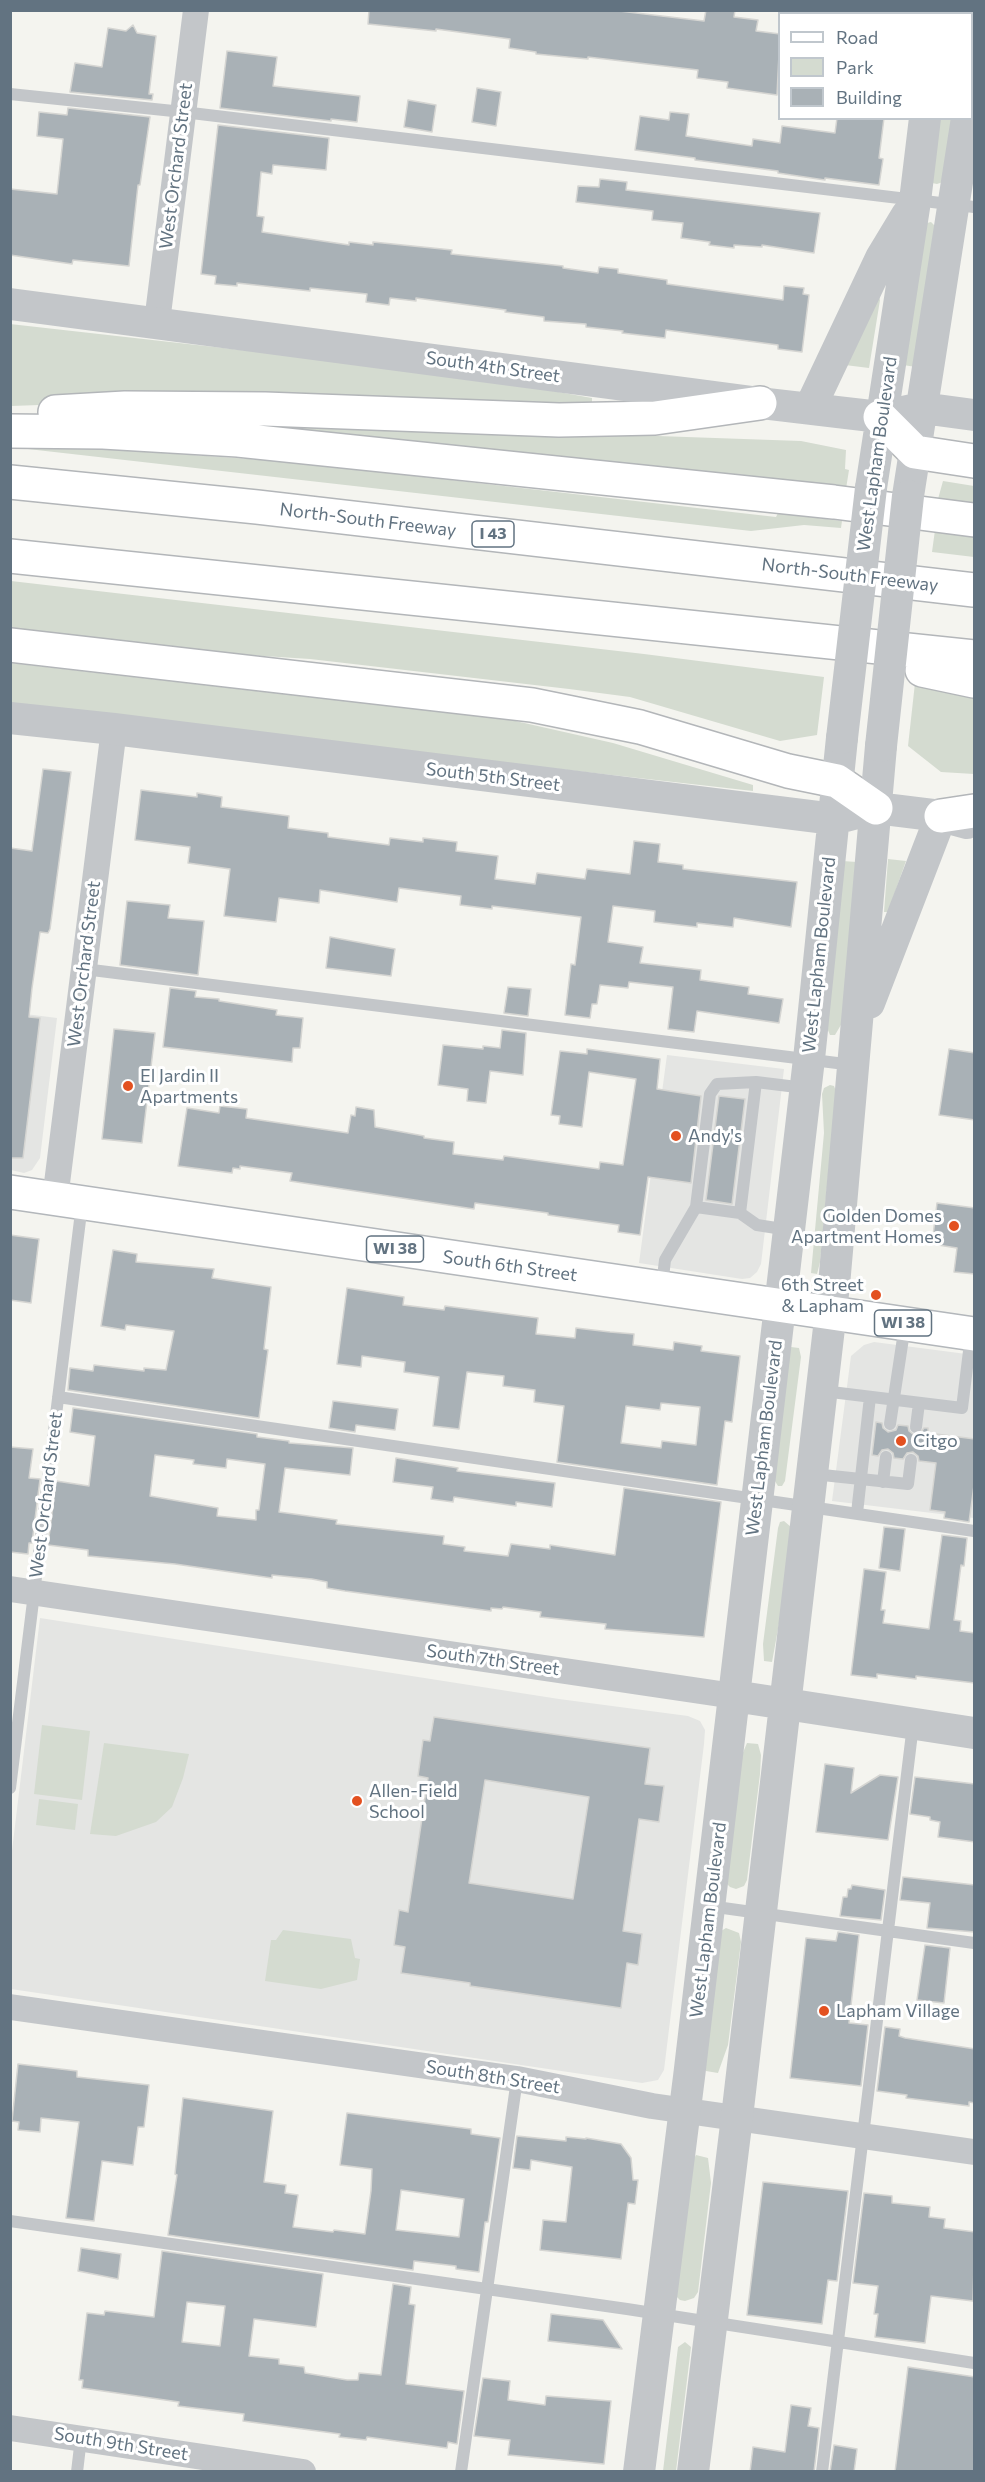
<!DOCTYPE html>
<html>
<head>
<meta charset="utf-8">
<style>
  body { margin:0 }
  #map { position:relative; width:985px; height:2482px; overflow:hidden; background:#f4f4ef; font-family:Commissioner,sans-serif }
  canvas { display:block }
  .frame { position:absolute; inset:0; border:12px solid #627381; pointer-events:none }
  .legend { position:absolute; left:778px; top:12px; width:195px; height:108px; box-sizing:border-box; background:#fff; border:2px solid #c0c7cd; margin:0; padding:8px 10px; list-style:none; font-size:18px; color:#627381 }
  .legend li { display:flex; align-items:center; gap:12px; height:30px }
  .legend b { width:30px; border:2px solid #c0c7cd }
</style>
</head>
<body>
<div id="map">
<canvas width="985" height="2482"></canvas>
<div class="frame"></div>
<ul class="legend">
<li><b style="height:8px;background:#fff"></b>Road</li>
<li><b style="height:16px;background:#d4dbd0"></b>Park</li>
<li><b style="height:16px;background:#a9b1b6"></b>Building</li>
</ul>
</div>
<script>
const c = document.querySelector('canvas').getContext('2d');
c.lineJoin = 'round';
function fill(path, color) { c.fillStyle = color; c.fill(path, 'evenodd'); }
const toPath = rows => new Path2D(rows.map(r => 'M' + r).join(''));
function strokePath(path, color, width, dash) { c.strokeStyle = color; c.lineWidth = width; c.lineCap = dash ? 'butt' : 'round'; c.setLineDash(dash || []); c.stroke(path); }
function drawText(font, color, halo, rows, align = 'center') {
  c.font = font + ' Commissioner,sans-serif'; c.lineWidth = 6; c.setLineDash([]); c.textBaseline = 'middle'; c.strokeStyle = halo; c.fillStyle = color; for (const [text, x, y, turn = 0] of rows) {
    c.save(); c.translate(x, y); c.rotate((+turn || 0) * Math.PI / 180); c.textAlign = isNaN(turn) ? turn : align; if (halo) c.strokeText(text, 0, 0); c.fillText(text, 0, 0); c.restore();
  }
}
fill(toPath([
  [10,1012,57,1018,40,1158,32,1170,24,1173,11,1170],
  [667,1055,784,1069,761,1264,757,1272,750,1278,742,1279,639,1263],
  [874,1342,974,1355,974,1518,832,1501,851,1356,864,1345],
  [40,1618,559,1699,688,1716,700,1721,705,1730,704,1744,664,2070,658,2080,642,2083,11,1989,11,1859]
]), '#e4e5e3');
fill(toPath([
  [937,119,954,119,943,182,937,184,932,183],
  [931,222,935,226,916,367,903,365,927,223],
  [879,296,880,300,869,368,845,365],
  [10,324,464,375,592,398,592,406,237,398,11,406],
  [257,422,801,441,846,450,845,469,849,470,845,495,256,428],
  [19,443,293,462,776,517,778,513,842,521,841,528,804,525,751,531,19,448],
  [943,481,974,486,974,504,938,499],
  [935,530,974,535,974,557,932,552],
  [11,581,644,654,824,677,817,735,780,741,630,697,569,689,310,659,123,647,11,633],
  [11,663,511,720,613,743,753,785,753,791,11,707],
  [915,683,974,696,974,774,941,772,908,746],
  [888,859,906,861,888,912,884,912],
  [842,861,857,862,842,1023,835,1035,830,1035,825,1023],
  [830,1085,834,1086,836,1091,820,1262,817,1274,811,1273,824,1133,822,1094,824,1088],
  [791,1347,799,1348,801,1357,785,1481,782,1486,778,1486,773,1478,788,1358],
  [784,1521,791,1527,780,1618,772,1662,764,1661,763,1644,778,1528,780,1522],
  [42,1725,90,1731,82,1800,34,1794],
  [104,1743,189,1754,183,1778,172,1807,156,1822,116,1836,90,1834],
  [747,1743,758,1744,761,1755,760,1774,747,1880,744,1886,736,1889,730,1887,726,1883,739,1762],
  [39,1799,78,1804,75,1830,36,1825],
  [726,1928,739,1933,741,1942,728,2045,718,2073,706,2071,704,2058,721,1931],
  [283,1930,351,1939,355,1958,360,1959,357,1980,321,1989,265,1981,271,1940,276,1940],
  [696,2155,708,2158,711,2183,698,2292,694,2298,685,2301,680,2300,675,2295,691,2164],
  [685,2342,691,2347,676,2471,663,2471,678,2347]
]), '#d4dbd0');
const building = toPath([
  [369,10,611,10,704,21,706,10,735,10,734,17,758,20,756,31,780,34,777,95,727,88,728,82,697,78,698,70,588,57,588,59,536,54,536,52,509,48,510,39,436,29,436,31,368,24,369,10],
  [133,25,137,33,156,36,149,94,153,94,152,100,70,92,75,63,102,67,108,28,126,31,133,25],
  [227,51,277,57,273,86,360,96,357,122,331,119,331,121,220,108,227,51],
  [477,88,501,92,496,126,472,122,477,88],
  [408,100,436,105,432,132,404,127,408,100],
  [68,108,150,117,140,185,138,185,129,266,73,260,72,264,10,255,10,189,57,194,63,139,37,136,39,112,67,115,68,108],
  [670,112,689,114,686,136,752,146,753,139,780,143,782,126,835,133,837,118,884,118,879,158,883,159,879,185,825,178,825,180,778,173,778,171,695,160,695,158,635,150,640,116,669,120,670,112],
  [218,125,329,138,326,170,273,165,272,174,261,172,257,216,264,217,262,232,349,245,349,242,373,245,373,242,452,250,451,254,563,266,563,268,598,273,599,267,618,269,618,273,667,280,667,284,783,300,784,286,804,288,803,294,809,295,802,352,778,349,778,345,666,330,665,338,622,333,623,331,586,327,586,324,544,321,544,317,505,312,506,310,416,298,416,301,390,298,389,305,366,302,367,294,310,288,310,291,237,283,237,286,215,284,216,276,201,274,218,125],
  [600,179,627,182,626,190,820,213,814,253,762,245,762,247,734,245,734,248,709,245,710,242,681,238,683,223,652,220,653,211,576,202,578,186,599,187,600,179],
  [43,769,71,772,50,929,48,933,40,932,32,988,29,1017,40,1018,23,1158,10,1158,10,848,32,851,43,769],
  [141,790,197,797,197,793,222,797,221,807,289,816,288,828,328,833,328,837,389,845,390,838,423,842,423,838,457,842,456,851,498,856,495,879,535,884,537,873,585,879,587,869,630,874,634,841,660,844,658,862,683,865,683,869,797,882,791,927,734,918,733,927,697,923,697,927,654,922,655,911,613,906,608,942,643,947,640,963,701,970,700,980,749,987,748,994,783,999,779,1023,697,1011,694,1032,668,1029,673,987,629,982,628,988,600,985,597,1004,592,1004,590,1018,565,1015,571,964,575,965,581,917,492,906,492,909,460,905,461,896,399,888,397,902,320,890,319,903,279,898,276,922,224,916,230,869,188,863,190,847,135,840,141,790],
  [127,901,170,905,168,918,204,921,198,975,120,965,127,901],
  [330,937,395,949,391,976,326,968,330,937],
  [508,987,531,989,528,1016,504,1013,508,987],
  [170,988,196,991,195,997,219,999,219,1001,277,1010,276,1015,303,1018,300,1048,293,1048,292,1062,163,1047,170,988],
  [114,1029,155,1033,142,1143,102,1139,114,1029],
  [502,1030,526,1033,523,1075,490,1071,486,1103,467,1101,468,1089,438,1085,443,1045,483,1049,483,1046,500,1048,502,1030],
  [587,1049,660,1059,657,1089,701,1096,691,1183,648,1177,640,1235,618,1232,619,1225,548,1215,548,1213,475,1203,474,1209,290,1181,292,1173,240,1166,240,1169,233,1168,232,1173,178,1166,187,1108,219,1113,220,1106,247,1109,246,1118,348,1133,351,1115,355,1116,356,1107,374,1110,375,1127,424,1136,424,1138,454,1142,453,1154,503,1160,504,1156,599,1169,600,1162,623,1165,636,1079,589,1072,582,1127,559,1124,560,1116,551,1115,560,1051,587,1054,587,1049],
  [949,1049,975,1053,975,1120,939,1115,949,1049],
  [719,1096,745,1099,732,1204,706,1200,719,1096],
  [937,1203,975,1208,975,1274,954,1272,957,1248,932,1244,937,1203],
  [10,1235,39,1239,31,1303,10,1300,10,1235],
  [113,1250,137,1254,136,1262,214,1269,212,1278,271,1287,264,1349,268,1350,259,1418,68,1390,70,1368,93,1371,94,1365,144,1371,144,1368,166,1370,174,1331,126,1325,125,1330,101,1326,113,1250],
  [347,1288,404,1297,403,1305,444,1310,445,1306,538,1318,536,1334,575,1338,576,1328,610,1332,634,1334,633,1345,673,1350,674,1342,702,1346,701,1351,740,1356,732,1422,725,1421,717,1485,557,1462,564,1406,534,1402,535,1390,503,1386,504,1376,467,1372,459,1429,433,1426,439,1377,404,1372,405,1362,362,1356,361,1367,337,1364,347,1288],
  [661,1403,700,1407,696,1445,662,1441,661,1448,621,1443,626,1406,660,1410,661,1403],
  [333,1401,398,1409,395,1430,356,1425,355,1432,329,1428,333,1401],
  [73,1408,257,1434,257,1437,289,1441,289,1443,353,1448,350,1475,285,1468,279,1512,337,1520,336,1524,444,1536,443,1544,465,1547,464,1551,508,1556,511,1544,550,1549,550,1545,615,1555,624,1488,721,1502,704,1637,605,1629,606,1624,540,1617,541,1612,503,1607,502,1609,491,1608,491,1611,345,1591,327,1588,327,1582,312,1579,272,1575,272,1578,175,1564,88,1556,88,1550,48,1545,56,1481,89,1486,95,1436,70,1432,73,1408],
  [155,1455,194,1460,193,1464,226,1468,227,1459,265,1464,259,1510,256,1510,256,1520,217,1516,218,1508,150,1496,155,1455],
  [876,1422,882,1423,883,1428,888,1432,896,1430,898,1425,908,1426,909,1431,914,1435,920,1434,924,1428,928,1428,928,1433,975,1439,975,1478,969,1522,944,1518,945,1512,930,1510,936,1463,919,1461,918,1456,913,1452,907,1453,903,1459,894,1458,893,1453,888,1449,882,1450,878,1456,872,1455,876,1422],
  [10,1447,33,1449,29,1478,40,1479,32,1543,29,1543,28,1554,10,1552,10,1447],
  [396,1458,458,1468,457,1471,555,1483,552,1507,516,1502,516,1506,454,1497,453,1502,431,1499,433,1487,393,1482,396,1458],
  [884,1527,905,1529,900,1571,879,1568,884,1527],
  [942,1535,967,1538,964,1566,961,1565,954,1620,961,1621,960,1631,975,1633,975,1683,916,1676,916,1679,877,1674,877,1678,851,1675,864,1569,886,1572,881,1610,885,1610,883,1623,929,1629,942,1535],
  [434,1717,650,1748,645,1784,664,1786,659,1822,639,1819,623,1931,642,1934,638,1965,627,1963,621,2008,470,1986,470,1983,401,1973,405,1947,394,1945,399,1910,408,1912,428,1778,418,1776,423,1740,430,1741,434,1717],
  [485,1780,589,1797,573,1899,469,1883,485,1780],
  [825,1764,854,1768,851,1793,880,1775,898,1777,888,1840,816,1832,825,1764],
  [915,1777,975,1784,975,1842,938,1837,940,1822,930,1820,930,1817,910,1814,915,1777],
  [903,1877,975,1885,975,1932,927,1928,930,1903,900,1900,903,1877],
  [852,1885,885,1890,881,1920,840,1916,843,1897,847,1897,848,1889,851,1889,852,1885],
  [838,1932,859,1935,849,2023,868,2025,861,2086,790,2078,806,1938,836,1941,838,1932],
  [925,1945,950,1948,944,2003,917,2000,925,1945],
  [885,2027,900,2029,899,2036,905,2038,975,2049,975,2103,969,2102,969,2106,906,2098,907,2095,877,2091,885,2027],
  [18,2064,77,2071,77,2077,149,2085,144,2127,138,2127,133,2165,102,2161,94,2221,66,2218,79,2122,41,2118,40,2132,18,2130,19,2122,12,2121,18,2064],
  [183,2098,273,2111,264,2182,286,2185,285,2193,298,2195,293,2227,333,2232,334,2230,365,2234,371,2191,372,2169,340,2165,347,2113,471,2129,471,2134,500,2138,488,2222,485,2222,479,2272,456,2269,456,2266,414,2261,413,2270,168,2235,177,2175,175,2174,183,2098],
  [401,2190,464,2199,459,2237,396,2230,401,2190],
  [517,2136,566,2141,566,2137,586,2139,586,2138,621,2144,631,2158,633,2180,638,2180,635,2204,628,2203,621,2259,540,2250,543,2220,566,2222,572,2167,531,2160,530,2170,513,2168,517,2136],
  [763,2182,848,2191,837,2281,828,2280,822,2324,747,2315,763,2182],
  [864,2193,892,2196,892,2203,930,2207,929,2217,945,2219,944,2228,975,2232,973,2301,931,2296,925,2343,875,2337,878,2314,874,2314,878,2286,853,2283,864,2193],
  [81,2248,121,2254,118,2279,78,2271,81,2248],
  [162,2251,323,2274,316,2327,254,2319,249,2356,279,2359,279,2364,304,2367,305,2373,347,2380,358,2380,359,2373,381,2375,393,2284,411,2287,409,2304,415,2305,406,2384,464,2391,457,2444,448,2442,447,2448,367,2437,366,2440,339,2437,340,2434,243,2421,244,2414,178,2406,179,2402,82,2388,83,2380,79,2380,87,2313,104,2315,105,2311,154,2317,162,2251],
  [187,2302,225,2306,220,2346,182,2342,187,2302],
  [551,2314,603,2320,622,2349,548,2341,551,2314],
  [908,2367,975,2377,975,2472,895,2472,908,2367],
  [483,2378,510,2381,508,2400,545,2405,546,2396,611,2401,604,2464,508,2455,510,2440,474,2436,483,2378],
  [791,2405,811,2408,808,2426,819,2428,814,2472,750,2472,753,2447,785,2452,791,2405],
  [834,2445,857,2449,854,2472,830,2472,834,2445]
]);
fill(building, '#a9b1b6');
strokePath(building, '#d5d5d2', 1.5);
const primary = toPath([
  [10,1192,974,1334]
]);
const motorway = toPath([
  [55,412,125,408,265,409,559,420,655,418,760,403],
  [880,417,915,452,974,461],
  [10,431,103,432,238,440,834,502,974,520],
  [10,482,257,507,974,590],
  [10,556,974,657],
  [10,645,532,705,640,727,788,771,837,781,876,808],
  [922,670,974,681],
  [941,816,974,811]
]);
strokePath(primary, '#b3b7bb', 36);
strokePath(motorway, '#b3b6b9', 36);
strokePath(toPath([
  [10,94,183,112,974,207],
  [84,969,853,1065],
  [696,1207,740,1213,757,1225,789,1230],
  [740,1213,756,1082],
  [662,1286,665,1260,696,1207,710,1094,717,1084,756,1082,805,1088],
  [823,1391,962,1408,971,1335],
  [58,1397,974,1531],
  [890,1424,905,1325],
  [916,1427,919,1403],
  [813,1474,908,1484,911,1460],
  [883,1482,886,1457],
  [857,1513,870,1397],
  [10,1788,82,1204],
  [709,1906,974,1943],
  [10,2221,627,2309,974,2363],
  [77,2472,81,2438],
  [461,2472,517,2079],
  [822,2472,913,1725]
]), '#c3c6c9', 12);
strokePath(toPath([
  [157,322,196,10],
  [55,1199,114,729],
  [10,1589,734,1696],
  [10,2007,517,2079,652,2106,974,2152],
  [10,2428,303,2472]
]), '#c3c6c9', 26);
strokePath(toPath([
  [937,14,938,10],
  [972,93,974,74],
  [10,304,760,403,880,417,922,408,974,415],
  [810,408,881,258,907,215],
  [871,488,915,201,925,118],
  [908,496,967,118],
  [10,718,114,729,834,819,876,808,941,816,967,823],
  [869,1003,941,816],
  [734,1696,974,1733],
  [639,2472,689,2077,785,1264,809,1059,842,738],
  [693,2472,737,2117,834,1285,881,746]
]), '#c3c6c9', 32);
strokePath(primary, '#fff', 33);
strokePath(motorway, '#fff', 33);
strokePath(toPath([
  [842,738,871,488],
  [881,746,908,496]
]), '#c3c6c9', 32);
for (const [x, y, r, color] of [
  [128,1086,6,"#e35120"],
  [676,1136,6,"#e35120"],
  [954,1226,6,"#e35120"],
  [876,1295,6,"#e35120"],
  [901,1441,6,"#e35120"],
  [357,1801,6,"#e35120"],
  [824,2011,6,"#e35120"]
]) { const dot = new Path2D(); dot.arc(x, y, r, 0, 2 * Math.PI); c.fillStyle = color; c.fill(dot); strokePath(dot, '#fff', 2); }
for (const [x, y, w] of [
  [493,534,42],
  [395,1249,57],
  [903,1323,57]
]) { const box = new Path2D(); box.roundRect(x - w / 2, y - 13, w, 26, 4.5); c.fillStyle = '#fff'; c.fill(box); strokePath(box, '#627381', 1.5); }
drawText('bold 16px', '#627381', null, [
  ["I 43",493,534],
  ["WI 38",395,1249],
  ["WI 38",903,1323]
]);
drawText('18px', '#627381', '#fff', [
  ["West Orchard Street",176,166,-83],
  ["South 4th Street",493,367,8],
  ["West Lapham Boulevard",877,454,-82],
  ["North-South Freeway",368,520,7],
  ["North-South Freeway",850,575,7],
  ["South 5th Street",493,777,7],
  ["West Lapham Boulevard",819,955,-84],
  ["West Orchard Street",84,964,-83],
  ["South 6th Street",510,1266,8],
  ["West Lapham Boulevard",764,1438,-83],
  ["West Orchard Street",46,1495,-83],
  ["South 7th Street",493,1660,8],
  ["West Lapham Boulevard",708,1920,-83],
  ["South 8th Street",493,2077,9],
  ["South 9th Street",121,2444,9]
]);
drawText('18px', '#627381', '#fff', [
  ["El Jardin II",140,1076],
  ["Apartments",140,1097],
  ["Andy's",688,1136],
  ["Golden Domes",942,1216,"right"],
  ["Apartment Homes",942,1237,"right"],
  ["6th Street",864,1285,"right"],
  ["& Lapham",864,1306,"right"],
  ["Citgo",913,1441],
  ["Allen-Field",369,1791],
  ["School",369,1812],
  ["Lapham Village",836,2011]
], 'left');
</script>
</body>
</html>
